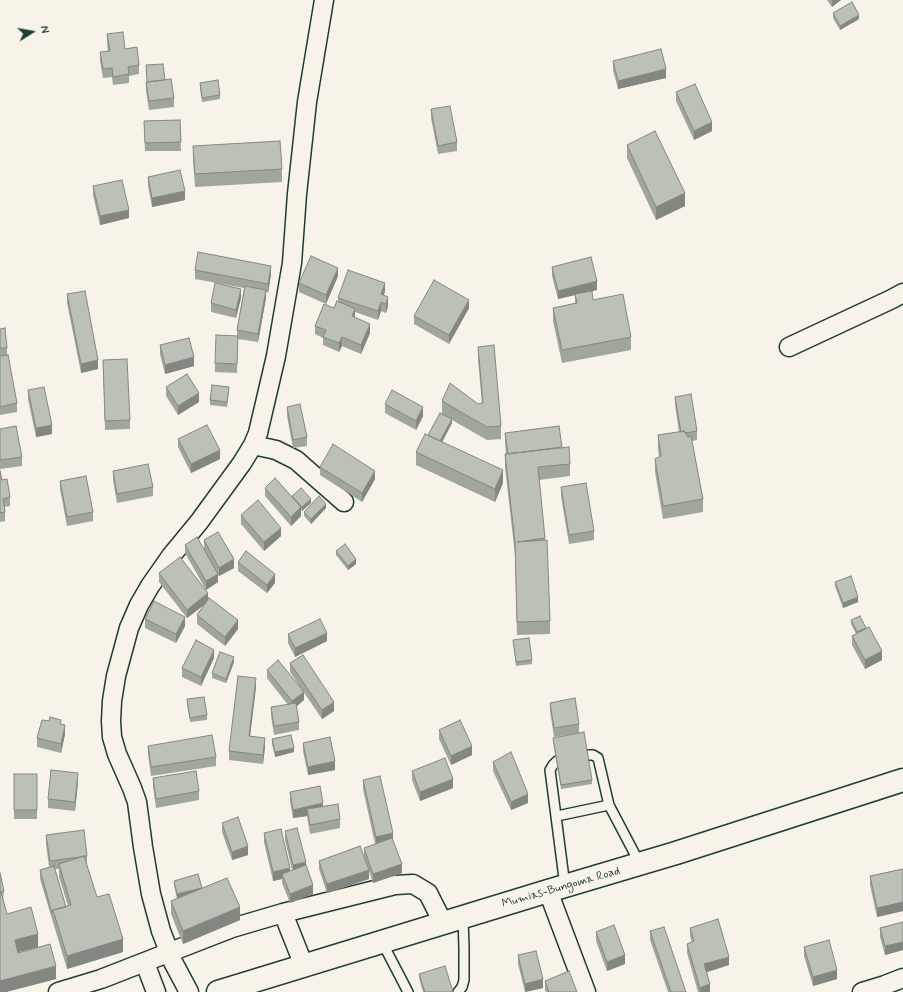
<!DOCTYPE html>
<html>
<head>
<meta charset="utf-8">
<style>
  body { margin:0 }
  #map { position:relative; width:903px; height:992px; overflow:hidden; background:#f7f3e8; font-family:Mynerve,sans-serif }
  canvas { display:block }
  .north { position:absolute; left:12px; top:12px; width:40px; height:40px; -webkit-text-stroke:3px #f7f3e8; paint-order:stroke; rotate:79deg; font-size:11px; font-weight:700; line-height:16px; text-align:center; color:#1f3d34 }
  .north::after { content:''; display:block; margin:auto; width:14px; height:18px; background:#1f3d34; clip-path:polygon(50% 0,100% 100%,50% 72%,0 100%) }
</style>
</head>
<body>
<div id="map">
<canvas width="903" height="992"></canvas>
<div class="north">N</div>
</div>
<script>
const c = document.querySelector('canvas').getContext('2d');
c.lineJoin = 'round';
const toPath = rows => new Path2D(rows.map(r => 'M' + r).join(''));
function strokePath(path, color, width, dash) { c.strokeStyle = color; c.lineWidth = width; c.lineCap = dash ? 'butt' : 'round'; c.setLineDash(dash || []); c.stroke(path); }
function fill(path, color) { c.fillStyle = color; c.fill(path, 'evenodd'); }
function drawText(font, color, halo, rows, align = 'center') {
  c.font = font + ' Mynerve,sans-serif'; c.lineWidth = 4; c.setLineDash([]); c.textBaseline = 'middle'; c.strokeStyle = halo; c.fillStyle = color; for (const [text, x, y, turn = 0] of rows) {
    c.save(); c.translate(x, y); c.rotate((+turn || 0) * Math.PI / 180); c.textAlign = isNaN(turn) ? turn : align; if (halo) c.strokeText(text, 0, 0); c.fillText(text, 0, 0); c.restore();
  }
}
const service = toPath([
  [587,755,593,755,598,758,609,805,640,864],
  [557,761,553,765,550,770,565,886],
  [557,816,609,805],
  [382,942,408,992],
  [458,992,462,987,464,980,464,948,463,917]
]);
const minor = toPath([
  [789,347,892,299,903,293],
  [253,445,276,450,296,460,344,502],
  [548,891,586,992],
  [283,913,304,966],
  [145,963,156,992],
  [58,992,101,979,232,928,283,913,395,885,413,884,428,893,443,923],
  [189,992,173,962,161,931,151,894,143,847,137,802,132,788,117,754,112,737,111,721,112,701,116,676,129,628,139,605,150,586,171,556,199,522,242,463,253,445,258,433,276,356,292,263,297,194,307,102,324,0],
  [862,992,885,985,903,978]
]);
const trunk = toPath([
  [218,992,548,891,676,853,903,780]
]);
strokePath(service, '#1f3d34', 12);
strokePath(minor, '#1f3d34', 21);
strokePath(trunk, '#1f3d34', 25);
strokePath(service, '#f7f3e8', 9);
strokePath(minor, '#f7f3e8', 18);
strokePath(trunk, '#f7f3e8', 22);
fill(toPath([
  [827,0,841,0,832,7],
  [833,13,859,19,840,30,833,18],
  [107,34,125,49,139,65,139,74,129,76,129,83,113,85,112,77,103,78,100,61,100,52,108,51,107,43],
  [613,61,666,78,618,89,613,70],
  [165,80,174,98,174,107,149,110,146,91,146,82],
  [200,83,220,95,220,99,202,102,200,88],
  [676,92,712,131,694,140,676,101],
  [431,109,457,142,457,151,438,154,431,118],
  [180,120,181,151,145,151,144,121],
  [627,145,685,206,656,220,627,158],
  [193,146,282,169,282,182,195,187,193,159],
  [148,177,185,200,152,207,148,186],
  [93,186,129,218,100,225,93,195],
  [552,267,597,290,592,291,593,300,631,337,631,350,562,363,553,321,553,308,575,303,575,295,558,299,552,276],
  [195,270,271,274,268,293,266,292,266,298,258,342,238,339,237,373,215,372,215,363,237,336,237,330,244,288,195,279],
  [338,276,326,304,299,292,299,283],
  [385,291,384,295,388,306,386,313,381,311,378,320,355,312,355,317,370,333,361,354,342,346,339,352,323,345,323,338,315,334,315,326,334,308,338,302,338,298],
  [67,294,98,369,81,373,67,303],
  [241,298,236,318,211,312,211,303],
  [469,308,449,344,414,324,414,316],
  [0,329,7,348,7,355,17,403,17,412,0,415],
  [160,345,194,366,165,374,160,354],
  [478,347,501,426,501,439,487,440,452,420,452,423,442,442,503,483,495,502,416,465,416,452,428,435,442,414,442,401,478,404,482,404,478,360],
  [103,360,130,420,130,429,105,430],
  [166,387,199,402,178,415,166,396],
  [28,390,52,434,36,437,28,399],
  [229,392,227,407,210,405,210,400],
  [675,397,697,431,697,440,692,441,703,499,703,512,663,519,655,472,655,459,659,457,658,448,658,435,679,432,675,405],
  [385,404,423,416,416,430,385,413],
  [287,407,307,437,307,446,293,448,287,416],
  [0,429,22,457,22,466,0,469],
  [505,433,562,448,570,464,570,476,539,480,545,538,550,621,550,634,517,635,515,555,505,467,505,454,506,454,505,442],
  [178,439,220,459,191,473,178,447],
  [320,467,375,479,362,502,320,475],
  [0,471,2,480,10,497,10,506,4,507,5,512,5,521,0,522],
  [113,471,153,487,153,496,117,503,113,480],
  [60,481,93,512,93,521,67,526,60,489],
  [561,487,594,531,594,540,569,544,561,496],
  [265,488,292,498,292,496,311,503,302,511,301,510,301,516,291,526,265,496],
  [326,508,311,524,304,516,304,512],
  [241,515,281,536,264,551,241,524],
  [204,540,234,568,219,576,218,575,218,582,206,590,185,553,185,545,204,549],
  [336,551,356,564,348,570,336,555],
  [238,562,275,583,267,593,238,571],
  [159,573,208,600,238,629,225,646,197,624,197,615,204,605,187,618,159,582],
  [835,582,858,602,843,608,835,586],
  [145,619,185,626,176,643,145,628],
  [851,620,866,629,882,660,865,669,852,645,852,636,856,634,851,624],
  [288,634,327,641,295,657,288,643],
  [513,640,532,660,532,664,516,666],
  [214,658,201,686,182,677,182,668],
  [234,662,226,683,212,678,212,673],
  [290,663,334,711,322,719,290,672],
  [267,670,304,700,296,707,299,722,299,730,274,735,271,716,271,707,288,705,267,678],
  [256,687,250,736,265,747,263,764,229,760,229,751],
  [187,699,207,715,207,720,190,722,187,704],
  [550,703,579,724,579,733,554,737,550,711],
  [61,724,65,734,61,753,37,747,37,738],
  [439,730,472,755,451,765,439,739],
  [553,738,592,780,592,784,561,789,553,742],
  [272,739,294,752,275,757,272,744],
  [303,743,335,770,308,775,303,751],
  [148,746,216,757,216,766,151,776,148,754],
  [493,762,528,803,511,810,493,771],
  [412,771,453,788,420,801,412,780],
  [14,774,37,774,37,819,14,819],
  [153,778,199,791,199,800,156,808,153,787],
  [363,780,393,840,402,873,373,883,369,871,369,879,327,893,319,869,319,861,364,856,364,848,375,844,363,789],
  [78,782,75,811,48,808,48,799],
  [290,792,323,806,340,819,340,828,310,834,307,816,293,818,290,801],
  [222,823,248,855,232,860,222,832],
  [285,831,306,866,313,894,290,903,282,883,282,879,273,881,264,842,264,833,290,871,292,870,285,840],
  [46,835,87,856,87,865,97,897,123,952,67,969,40,879,40,870,49,867,46,844],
  [55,869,59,869,59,877,68,906,66,907],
  [903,869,903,911,877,917,870,885,870,876],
  [0,873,4,891,3,900,7,914,38,947,18,952,56,979,6,992,0,992],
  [174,881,202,888,240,920,183,944,171,914,171,901,177,899,174,885],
  [903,922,903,950,885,955,880,937,880,928],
  [690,928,729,965,707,972,710,992,698,992,687,953,687,944,692,942,690,936],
  [650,931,686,992,668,992,650,940],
  [596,932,625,964,607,971,596,941],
  [804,947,837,979,813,986,804,956],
  [518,955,543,988,525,992,518,964],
  [419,974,453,992,423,992,419,978],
  [545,981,577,992,546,992,545,990]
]), '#a1a69d');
fill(toPath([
  [832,0,841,0,832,7],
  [859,15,859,19,840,30,840,26],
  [666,69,666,78,618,89,618,81],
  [712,122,712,131,694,140,694,131],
  [185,191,185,200,152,207,152,198],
  [685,193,685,206,656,220,656,207],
  [129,210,129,218,100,225,100,216],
  [271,266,271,274,268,293,268,284],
  [338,268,338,276,326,304,326,295],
  [597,281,597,290,558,299,558,291],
  [385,283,385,291,381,303,381,294],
  [241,289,241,298,236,318,236,310],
  [266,290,266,298,258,342,258,334],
  [388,297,388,306,386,313,386,304],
  [469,300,469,308,449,344,449,335],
  [381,302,381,311,378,320,378,311],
  [355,309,355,318,352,316],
  [370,324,370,333,361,354,361,345],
  [342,337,342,346,339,352,339,343],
  [194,357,194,366,165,374,165,365],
  [98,360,98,369,81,373,81,364],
  [199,393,199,402,178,415,178,406],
  [423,407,423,416,416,430,416,421],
  [452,419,452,423,439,448,439,444],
  [52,425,52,434,36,437,36,428],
  [220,450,220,459,191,473,191,464],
  [503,470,503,483,495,502,495,489],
  [375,471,375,479,362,502,362,493],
  [311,499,311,503,302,511,302,507],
  [326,504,326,508,311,524,311,519],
  [301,507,301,516,291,526,291,517],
  [281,528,281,536,264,551,264,542],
  [234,559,234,568,219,576,219,568],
  [356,559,356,564,348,570,348,566],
  [218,574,218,582,206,590,206,581],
  [275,574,275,583,267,593,267,585],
  [208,593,208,602,187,618,187,610],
  [858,597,858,602,843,608,843,603],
  [185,617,185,626,176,643,176,634],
  [238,620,238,629,225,646,225,637],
  [866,628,866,632,857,636,857,632],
  [327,633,327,641,295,657,295,648],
  [214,650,214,658,201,686,201,677],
  [882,651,882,660,865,669,865,660],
  [234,657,234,662,226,683,226,679],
  [256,678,256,687,249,745,249,736],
  [304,692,304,700,292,710,292,701],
  [334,702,334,711,322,719,322,710],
  [65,725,65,734,61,753,61,744],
  [265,738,265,747,263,764,263,755],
  [472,746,472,755,451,765,451,756],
  [294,748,294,752,275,757,275,752],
  [335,761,335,770,308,775,308,767],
  [78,773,78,782,75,811,75,802],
  [453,779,453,788,420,801,420,792],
  [528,794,528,803,511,810,511,802],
  [323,803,323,812,307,809,307,816,293,818,293,810],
  [393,833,393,842,376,846,376,837],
  [248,846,248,855,232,860,232,852],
  [306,862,306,871,293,874,293,865],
  [402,864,402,873,373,883,373,874],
  [290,868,290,877,282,874,282,879,273,881,273,872],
  [369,870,369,879,327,893,327,884],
  [313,885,313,894,290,903,290,894],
  [202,888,202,892,177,899,177,894],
  [903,902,903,911,877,917,877,908],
  [240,907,240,920,183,944,183,931],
  [38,934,38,947,15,953,15,940],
  [123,939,123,952,67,969,67,956],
  [903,942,903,950,885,955,885,946],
  [625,955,625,964,607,971,607,962],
  [729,957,729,965,704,973,704,964],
  [56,966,56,979,6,992,0,992,0,981],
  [837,970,837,979,813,986,813,977],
  [543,979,543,988,525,992,525,984],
  [710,984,710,992,700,992,700,988]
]), '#83877f');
const building = toPath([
  [852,2,859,15,840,26,833,13,852,2],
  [123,32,125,49,137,47,139,65,128,67,129,74,113,77,112,68,103,69,100,52,110,51,107,34,123,32],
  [661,49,666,69,618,81,613,61,661,49],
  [163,64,165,80,147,82,146,65,163,64],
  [171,79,174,98,149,101,146,82,171,79],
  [218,80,220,95,202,98,200,83,218,80],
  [695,84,712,122,694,131,676,92,695,84],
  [450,106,457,142,438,146,431,109,450,106],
  [180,120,181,142,145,143,144,121,180,120],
  [655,131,685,193,656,207,627,145,655,131],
  [280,141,282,169,195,174,193,146,280,141],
  [180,170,185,191,152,198,148,177,180,170],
  [122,180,129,210,100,216,93,186,122,180],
  [198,252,271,266,268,284,195,270,198,252],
  [311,256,338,268,326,295,299,283,311,256],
  [591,257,597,281,558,291,552,267,591,257],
  [348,270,385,283,381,294,388,297,386,304,381,302,378,311,338,298,348,270],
  [434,280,469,300,449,335,414,316,434,280],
  [215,283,241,289,236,310,211,303,215,283],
  [245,286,266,290,258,334,237,330,245,286],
  [85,291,98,360,81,364,67,294,85,291],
  [592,291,593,300,623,294,631,337,562,350,553,308,577,303,575,294,592,291],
  [337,301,355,309,352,316,370,324,361,345,342,337,339,343,323,337,326,330,315,326,324,304,334,308,337,301],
  [5,328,7,348,0,348,0,329,5,328],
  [216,335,238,336,237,364,215,363,216,335],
  [189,338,194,357,165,365,160,345,189,338],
  [494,345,501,426,487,427,442,401,450,383,478,404,483,403,478,347,494,345],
  [8,355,17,403,0,407,0,356,8,355],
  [127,359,130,420,105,421,103,360,127,359],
  [187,374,199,393,178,406,166,387,187,374],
  [212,385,229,387,227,402,210,400,212,385],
  [44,387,52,425,36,428,28,390,44,387],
  [392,390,423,407,416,421,385,404,392,390],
  [691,394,697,431,685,433,684,431,681,432,675,397,691,394],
  [300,404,307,437,293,440,287,407,300,404],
  [440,413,452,419,440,441,428,435,440,413],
  [207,425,220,450,191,464,178,439,207,425],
  [16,426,22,457,0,460,0,429,16,426],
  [559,426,562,447,508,454,505,433,559,426],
  [684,431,688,437,691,436,703,499,663,506,655,459,661,456,658,435,684,431],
  [425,434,503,470,495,489,416,452,425,434],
  [333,444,375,471,362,493,320,467,333,444],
  [569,447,570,464,538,467,545,538,517,542,547,540,550,621,517,622,515,542,505,454,569,447],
  [148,464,153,487,117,494,113,471,148,464],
  [0,471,2,480,7,479,10,497,3,499,5,512,0,513,0,471],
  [86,476,93,512,67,517,60,481,86,476],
  [275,478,301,507,291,517,265,488,275,478],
  [586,483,594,531,569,535,561,487,586,483],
  [301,488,311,499,302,507,292,496,301,488],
  [319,496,326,504,311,519,304,512,319,496],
  [258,500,281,528,264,542,241,515,258,500],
  [218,532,234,559,219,568,204,540,218,532],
  [197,537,218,574,206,581,185,545,197,537],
  [345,544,356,559,348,566,336,551,345,544],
  [246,551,275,574,267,585,238,562,246,551],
  [180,557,208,593,187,610,159,573,180,557],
  [851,576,858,597,843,603,835,582,851,576],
  [209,598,238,620,225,637,197,615,209,598],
  [154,601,185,617,176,634,145,619,154,601],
  [860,616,866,628,857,632,851,620,860,616],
  [320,619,327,633,295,648,288,634,320,619],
  [869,627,882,651,865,660,852,636,869,627],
  [529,638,532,660,516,662,513,640,529,638],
  [196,640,214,650,201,677,182,668,196,640],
  [220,652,234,657,226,679,212,673,220,652],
  [303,655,334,702,322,710,290,663,303,655],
  [278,660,304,692,292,701,267,670,278,660],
  [238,676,256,678,249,736,265,738,263,755,229,751,238,676],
  [204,697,207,715,190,718,187,699,204,697],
  [575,698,579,724,554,728,550,703,575,698],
  [296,703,299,722,274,726,271,707,296,703],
  [50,717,61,720,60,724,65,725,61,744,37,738,42,720,49,721,50,717],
  [460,720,472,746,451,756,439,730,460,720],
  [584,732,592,780,561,785,553,738,584,732],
  [212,735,216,757,151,767,148,746,212,735],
  [291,735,294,748,275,752,272,739,291,735],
  [330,737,335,761,308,767,303,743,330,737],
  [511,752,528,794,511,802,493,762,511,752],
  [445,758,453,779,420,792,412,771,445,758],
  [51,770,78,773,75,802,48,799,51,770],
  [196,771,199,791,156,799,153,778,196,771],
  [14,774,37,774,37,810,14,810,14,774],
  [380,776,393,833,376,837,363,780,380,776],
  [320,786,323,803,293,810,290,792,320,786],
  [338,804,340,819,310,825,307,809,338,804],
  [238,817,248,846,232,852,222,823,238,817],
  [297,828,306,862,293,865,285,831,297,828],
  [281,829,290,868,273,872,264,833,281,829],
  [84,830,87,856,84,856,80,857,50,861,46,835,84,830],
  [392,838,402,864,373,874,364,848,392,838],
  [360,846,369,870,327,884,319,861,360,846],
  [84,856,97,897,109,894,123,939,67,956,53,910,71,905,59,864,84,856],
  [306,865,313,885,290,894,282,874,306,865],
  [54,866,66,907,53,910,52,913,40,870,54,866],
  [903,869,903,902,877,908,870,876,903,869],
  [0,873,4,891,0,892,0,873],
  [198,874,202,888,177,894,174,881,198,874],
  [227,878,240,907,183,931,171,901,227,878],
  [0,892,1,892,7,914,31,907,38,934,15,940,18,953,50,944,56,966,0,981,0,892],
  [718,919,729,957,704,964,710,984,700,988,687,944,694,941,690,928,718,919],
  [903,922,903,942,885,946,880,928,903,922],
  [614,925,625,955,607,962,596,932,614,925],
  [664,927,686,992,671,992,650,931,664,927],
  [829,940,837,970,813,977,804,947,829,940],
  [536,951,543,979,525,984,518,955,536,951],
  [445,966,453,992,425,992,419,974,445,966],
  [569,971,577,992,549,992,545,981,569,971]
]);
fill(building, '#bbc1b6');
strokePath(building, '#83877f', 1);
drawText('12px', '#1f3d34', '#f7f3e8', [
  ["Mumias-Bungoma Road",561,888,-16]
]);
</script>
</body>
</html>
